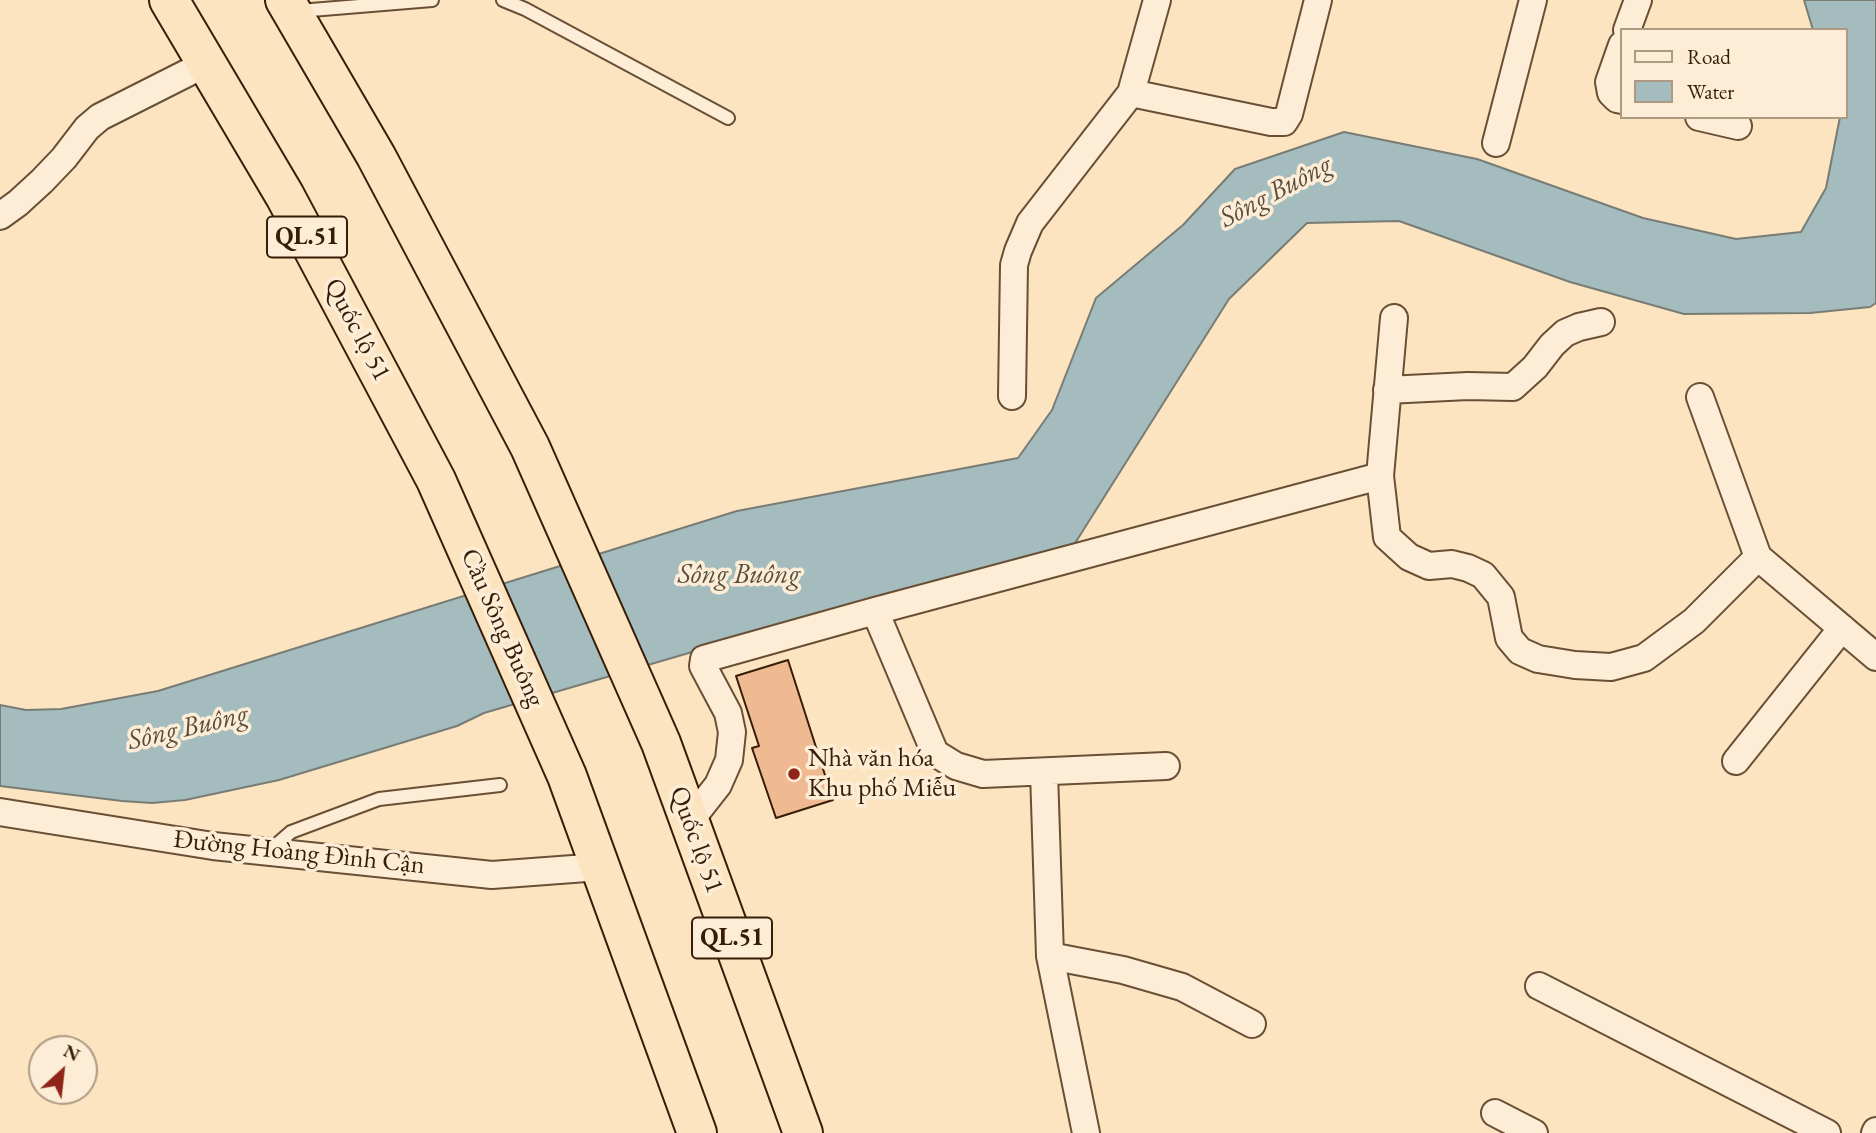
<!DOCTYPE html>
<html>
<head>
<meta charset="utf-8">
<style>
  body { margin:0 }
  #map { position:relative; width:1876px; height:1133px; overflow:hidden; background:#fce4c0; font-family:"EB Garamond",serif }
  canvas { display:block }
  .legend { position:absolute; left:1620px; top:28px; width:228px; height:91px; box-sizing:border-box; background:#fdedd6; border:2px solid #ad9a83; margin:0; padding:9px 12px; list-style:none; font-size:21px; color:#361d07 }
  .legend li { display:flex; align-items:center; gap:14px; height:35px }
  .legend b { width:35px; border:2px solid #ad9a83 }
  .north { position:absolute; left:28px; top:1035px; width:70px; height:70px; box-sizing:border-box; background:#fdedd6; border:2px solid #ad9a83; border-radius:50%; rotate:27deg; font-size:19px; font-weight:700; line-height:28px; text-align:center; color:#361d07 }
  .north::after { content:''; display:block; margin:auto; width:24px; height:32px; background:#8f2418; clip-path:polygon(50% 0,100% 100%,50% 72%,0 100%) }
</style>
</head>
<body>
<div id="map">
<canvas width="1876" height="1133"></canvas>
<ul class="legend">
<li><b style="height:9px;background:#fdedd6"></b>Road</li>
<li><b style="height:19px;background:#a4bcbe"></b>Water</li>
</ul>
<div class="north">N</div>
</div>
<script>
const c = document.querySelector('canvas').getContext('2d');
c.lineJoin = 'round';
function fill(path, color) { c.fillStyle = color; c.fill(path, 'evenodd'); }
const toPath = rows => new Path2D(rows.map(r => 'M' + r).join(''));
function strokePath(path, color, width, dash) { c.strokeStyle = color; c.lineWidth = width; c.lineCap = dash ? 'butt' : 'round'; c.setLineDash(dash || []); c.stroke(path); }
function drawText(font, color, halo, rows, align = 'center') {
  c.font = font + ' "EB Garamond",serif'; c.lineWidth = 7; c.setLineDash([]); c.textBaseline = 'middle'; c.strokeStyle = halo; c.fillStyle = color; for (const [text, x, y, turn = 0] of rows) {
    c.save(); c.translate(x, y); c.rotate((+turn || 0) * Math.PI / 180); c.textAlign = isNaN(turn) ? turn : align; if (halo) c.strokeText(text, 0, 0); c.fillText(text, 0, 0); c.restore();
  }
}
const water = toPath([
  [1804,0,1876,0,1876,303,1870,307,1810,313,1684,314,1570,282,1399,221,1307,223,1229,299,1072,548,699,650,484,713,457,726,279,780,185,800,152,803,122,801,0,786,0,705,26,710,61,709,158,691,737,511,1018,458,1052,410,1096,298,1183,225,1235,169,1344,132,1477,159,1643,218,1736,239,1801,232,1826,188,1840,117,1846,117,1846,30,1813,30,1804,0]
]);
fill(water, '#a4bcbe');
strokePath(water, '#787c75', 2);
const building = toPath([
  [788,660,833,800,776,818,752,748,759,746,736,676,788,660]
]);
fill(building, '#efb992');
strokePath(building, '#361d07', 2);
const service = toPath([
  [503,0,525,9,728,118],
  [299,11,432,0],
  [269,851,291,832,379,799,500,785]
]);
const minor = toPath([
  [1157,0,1131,93,1271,122,1284,122,1289,114,1318,0],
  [1627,30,1638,0],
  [1622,45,1609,82,1611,93,1617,99,1622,100],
  [1699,117,1738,126],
  [1496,143,1533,0],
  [0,216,18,203,42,181,64,158,87,128,100,117,207,63],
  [1394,318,1380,476,1387,537,1409,557,1429,566,1452,564,1468,568,1483,575,1501,597,1509,638,1520,651,1538,659,1575,665,1611,667,1644,658,1694,621,1758,557],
  [1387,390,1468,386,1513,387,1535,367,1552,345,1565,333,1579,327,1601,322],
  [1012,396,1014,265,1018,251,1030,223,1131,93],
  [1700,397,1758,557,1876,657],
  [875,611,935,753,956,766,983,774,1166,766],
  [1736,761,1842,628],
  [1044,772,1050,956],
  [0,812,213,846,492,875,600,867],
  [689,822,718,785,729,760,732,732,728,713,703,666,704,659,875,611,1380,476],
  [1539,986,1827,1133],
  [1495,1113,1534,1133],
  [1086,1133,1050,956,1123,970,1182,987,1252,1024],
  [1875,1133,1876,1131]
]);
const trunk = toPath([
  [169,0,285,196,436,480,567,776,697,1133],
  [285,0,376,156,530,447,661,743,803,1133]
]);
strokePath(service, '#684f35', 16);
strokePath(minor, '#684f35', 30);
strokePath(trunk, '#361d07', 42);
strokePath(service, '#fdedd6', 12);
strokePath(minor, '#fdedd6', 26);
strokePath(trunk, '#fce4c0', 38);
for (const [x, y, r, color] of [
  [794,774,7,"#8f2418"]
]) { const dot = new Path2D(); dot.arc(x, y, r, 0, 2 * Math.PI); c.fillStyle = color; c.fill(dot); strokePath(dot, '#fdedd6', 2.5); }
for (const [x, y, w] of [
  [307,237,80],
  [732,938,80]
]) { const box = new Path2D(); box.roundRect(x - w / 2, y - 20.5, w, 41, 5); c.fillStyle = '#fdedd6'; c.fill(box); strokePath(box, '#361d07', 2); }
drawText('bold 24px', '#361d07', null, [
  ["QL.51",307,237],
  ["QL.51",732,938]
]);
drawText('26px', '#361d07', '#fdedd6', [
  ["Quốc lộ 51",357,330,62],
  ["Cầu Sông Buông",502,628,66],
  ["Quốc lộ 51",696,840,70],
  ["Đường Hoàng Đình Cận",299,853,6]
]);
drawText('26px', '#361d07', '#fdedd6', [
  ["Nhà văn hóa",808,759],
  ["Khu phố Miễu",808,789]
], 'left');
drawText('italic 28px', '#574d3e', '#fdedd6', [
  ["Sông Buông",1276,192,-28],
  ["Sông Buông",739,575],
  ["Sông Buông",188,728,-13]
]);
</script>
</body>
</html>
